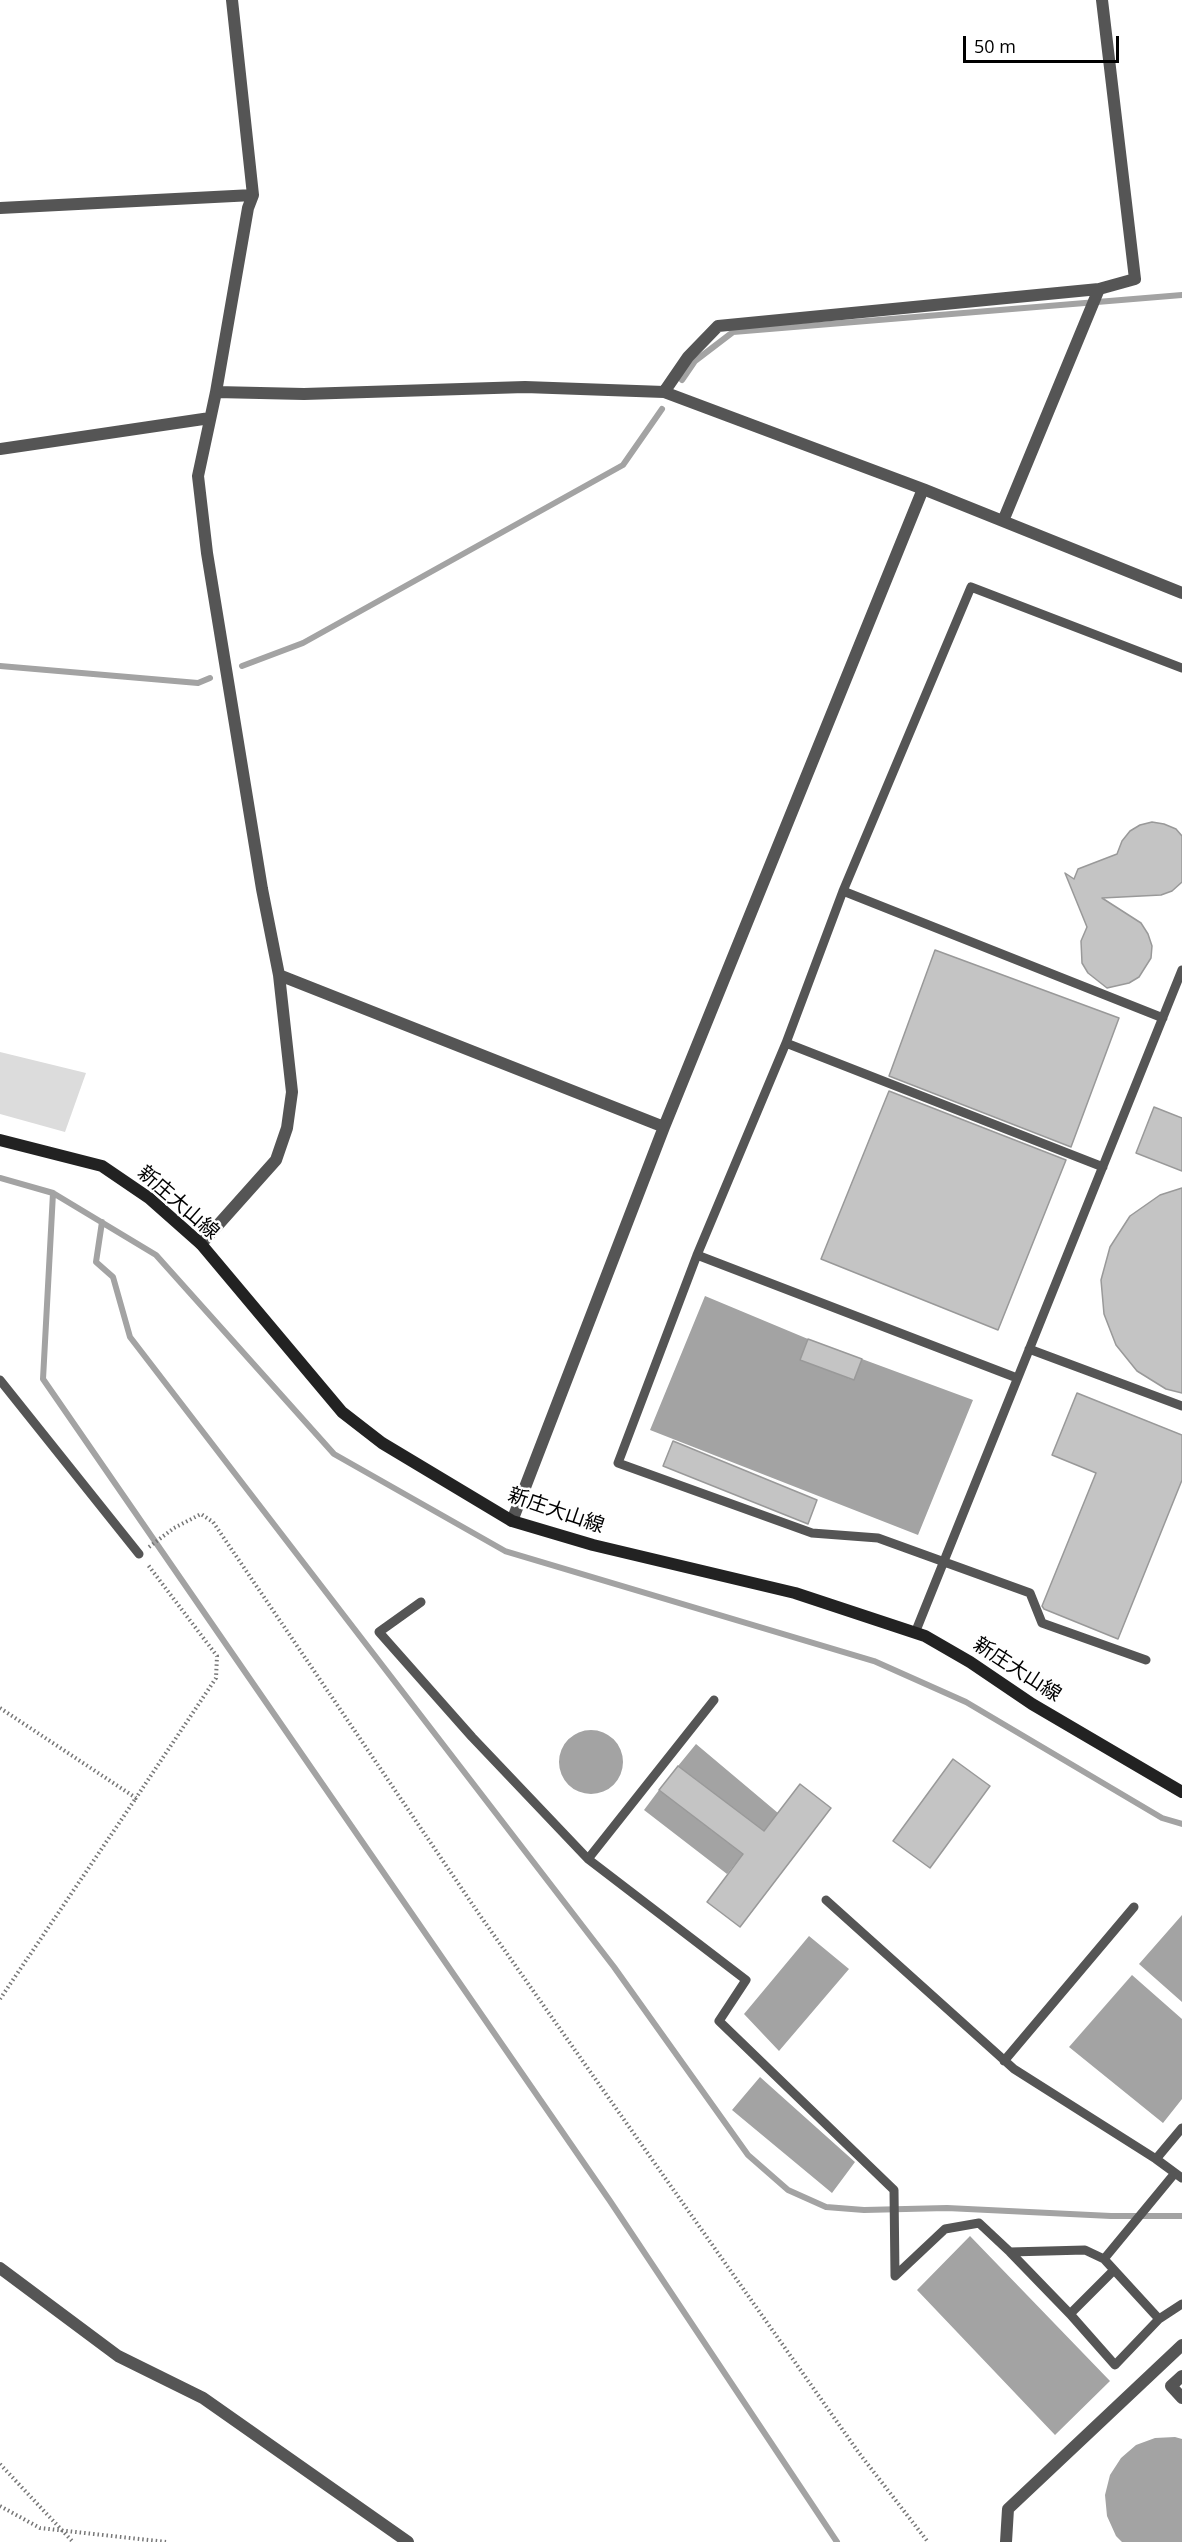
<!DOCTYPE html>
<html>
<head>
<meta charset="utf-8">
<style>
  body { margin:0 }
  #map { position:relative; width:1182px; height:2542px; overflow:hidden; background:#fff; font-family:"Open Sans",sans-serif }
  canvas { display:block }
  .scale { position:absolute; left:963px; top:36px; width:156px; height:27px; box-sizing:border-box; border:3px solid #000; border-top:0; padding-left:8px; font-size:18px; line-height:21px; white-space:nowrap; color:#000; -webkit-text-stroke:4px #fff; paint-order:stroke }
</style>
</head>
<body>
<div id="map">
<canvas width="1182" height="2542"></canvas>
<div class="scale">50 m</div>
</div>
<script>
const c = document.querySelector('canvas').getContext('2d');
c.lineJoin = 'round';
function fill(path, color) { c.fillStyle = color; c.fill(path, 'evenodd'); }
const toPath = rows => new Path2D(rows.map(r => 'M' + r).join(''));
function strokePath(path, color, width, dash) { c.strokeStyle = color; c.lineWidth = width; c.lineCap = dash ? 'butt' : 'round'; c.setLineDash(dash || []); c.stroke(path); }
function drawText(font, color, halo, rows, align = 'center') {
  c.font = font + ' "Open Sans","Noto Sans JP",sans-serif'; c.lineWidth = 5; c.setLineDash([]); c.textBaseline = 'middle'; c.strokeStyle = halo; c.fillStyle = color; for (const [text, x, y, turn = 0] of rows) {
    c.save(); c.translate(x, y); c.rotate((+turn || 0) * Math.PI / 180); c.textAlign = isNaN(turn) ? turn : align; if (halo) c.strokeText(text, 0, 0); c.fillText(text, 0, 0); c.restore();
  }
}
fill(toPath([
  [0,1052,86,1073,65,1132,0,1114]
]), '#dcdcdc');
fill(toPath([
  [705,1296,808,1339,801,1360,853,1380,862,1359,973,1400,918,1535,650,1430],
  '559 1762a32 32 0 1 1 64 0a32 32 0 1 1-64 0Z',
  [696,1744,778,1813,764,1831,678,1766],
  [659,1790,743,1854,727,1874,644,1810],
  [1182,1915,1182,2002,1139,1964],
  [809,1936,849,1969,779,2051,744,2014],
  [1132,1975,1182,2019,1182,2099,1163,2123,1069,2047],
  [760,2077,855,2162,832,2193,732,2110],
  [970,2236,1110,2381,1055,2435,917,2290],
  [1175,2437,1182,2439,1182,2542,1122,2542,1116,2536,1107,2516,1105,2495,1110,2475,1121,2458,1136,2445,1155,2438]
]), '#a3a3a3');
strokePath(toPath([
  [682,380,695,361,733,332,1182,295],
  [0,666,198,683,210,678],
  [242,666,303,643,623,465,662,409],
  [0,1178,53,1193,156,1255,334,1454,505,1551,874,1661,966,1702,1162,1818,1182,1824],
  [53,1193,43,1379,610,2201,837,2542],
  [102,1222,96,1262,113,1277,130,1337,614,1967,748,2155,788,2190,826,2207,864,2210,947,2208,1111,2216,1182,2216]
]), '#a3a3a3', 6);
const building = toPath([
  [1152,822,1164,824,1176,829,1182,836,1182,882,1172,891,1161,895,1102,898,1141,923,1148,934,1152,946,1151,958,1139,977,1129,983,1107,988,1088,973,1082,963,1081,941,1087,927,1065,873,1074,879,1078,869,1117,854,1122,841,1130,831,1140,825,1152,822],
  [935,950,1119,1018,1071,1147,889,1076,935,950],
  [889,1091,1066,1160,998,1330,821,1259,889,1091],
  [1154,1107,1182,1118,1182,1171,1136,1153,1154,1107],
  [1182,1188,1182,1393,1166,1389,1137,1371,1116,1345,1104,1314,1101,1280,1110,1247,1130,1216,1160,1195,1182,1188],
  [808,1339,862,1359,854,1380,800,1360,808,1339],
  [1077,1393,1182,1435,1182,1480,1118,1639,1044,1609,1042,1606,1096,1473,1052,1455,1077,1393],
  [673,1441,817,1500,808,1524,663,1466,673,1441],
  [953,1759,990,1786,930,1868,893,1841,953,1759],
  [678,1766,764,1831,800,1784,831,1808,740,1927,707,1902,743,1854,659,1790,678,1766]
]);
fill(building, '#c4c4c4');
strokePath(building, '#999', 1.5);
strokePath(toPath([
  [149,1547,174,1528,201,1514,213,1522,479,1914,859,2453,928,2542],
  [0,1708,136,1798,216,1678,217,1656,148,1565],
  [0,1999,136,1798],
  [0,2464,73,2542],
  [0,2506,40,2528,166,2542]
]), '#777', 4, [1.5, 3]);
strokePath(toPath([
  [843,891,971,587,1182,668],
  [786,1043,843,891,1163,1018],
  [697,1255,786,1043,1103,1167],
  [1029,1349,1182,1406],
  [1017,1378,697,1255,618,1463,812,1533,878,1538,1030,1593,1042,1623,1146,1660],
  [0,1380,139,1554],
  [421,1602,379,1632,472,1737,588,1859],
  [915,1633,1182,970],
  [714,1700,588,1859,746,1980,719,2021,894,2190,895,2276,945,2229,979,2223,1010,2252],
  [826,1900,1014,2069,1156,2159],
  [1004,2061,1134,1907],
  [1182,2128,1156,2159,1182,2178],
  [1175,2173,1104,2259,1159,2319,1182,2304],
  [1114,2270,1070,2314,1115,2365,1159,2319],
  [1070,2314,1010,2252,1085,2250,1104,2259]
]), '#555', 9);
strokePath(toPath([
  [0,208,253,195],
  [216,392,304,394,525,387,664,392,923,489,1182,593],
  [664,392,688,357,718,326,1099,289],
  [0,449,210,418],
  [1003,521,1099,289,1135,279,1102,0],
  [279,975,664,1127],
  [201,1244,276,1160,287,1128,292,1092,279,975,262,889,207,553,198,476,216,392,248,208,253,195,232,0],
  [512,1521,664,1127,923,489],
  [0,2268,118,2356,203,2398,408,2542],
  [1182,2376,1171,2386,1182,2398],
  [1006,2542,1008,2509,1182,2345]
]), '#555', 12);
strokePath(toPath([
  [0,1140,102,1166,149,1198,201,1244,342,1412,382,1443,512,1521,593,1545,795,1593,925,1636,970,1662,1032,1704,1182,1792]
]), '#222', 12);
drawText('20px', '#000', '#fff', [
  ["新庄大山線",178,1203,41],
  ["新庄大山線",556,1511,19],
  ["新庄大山線",1017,1670,33]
]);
</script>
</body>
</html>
